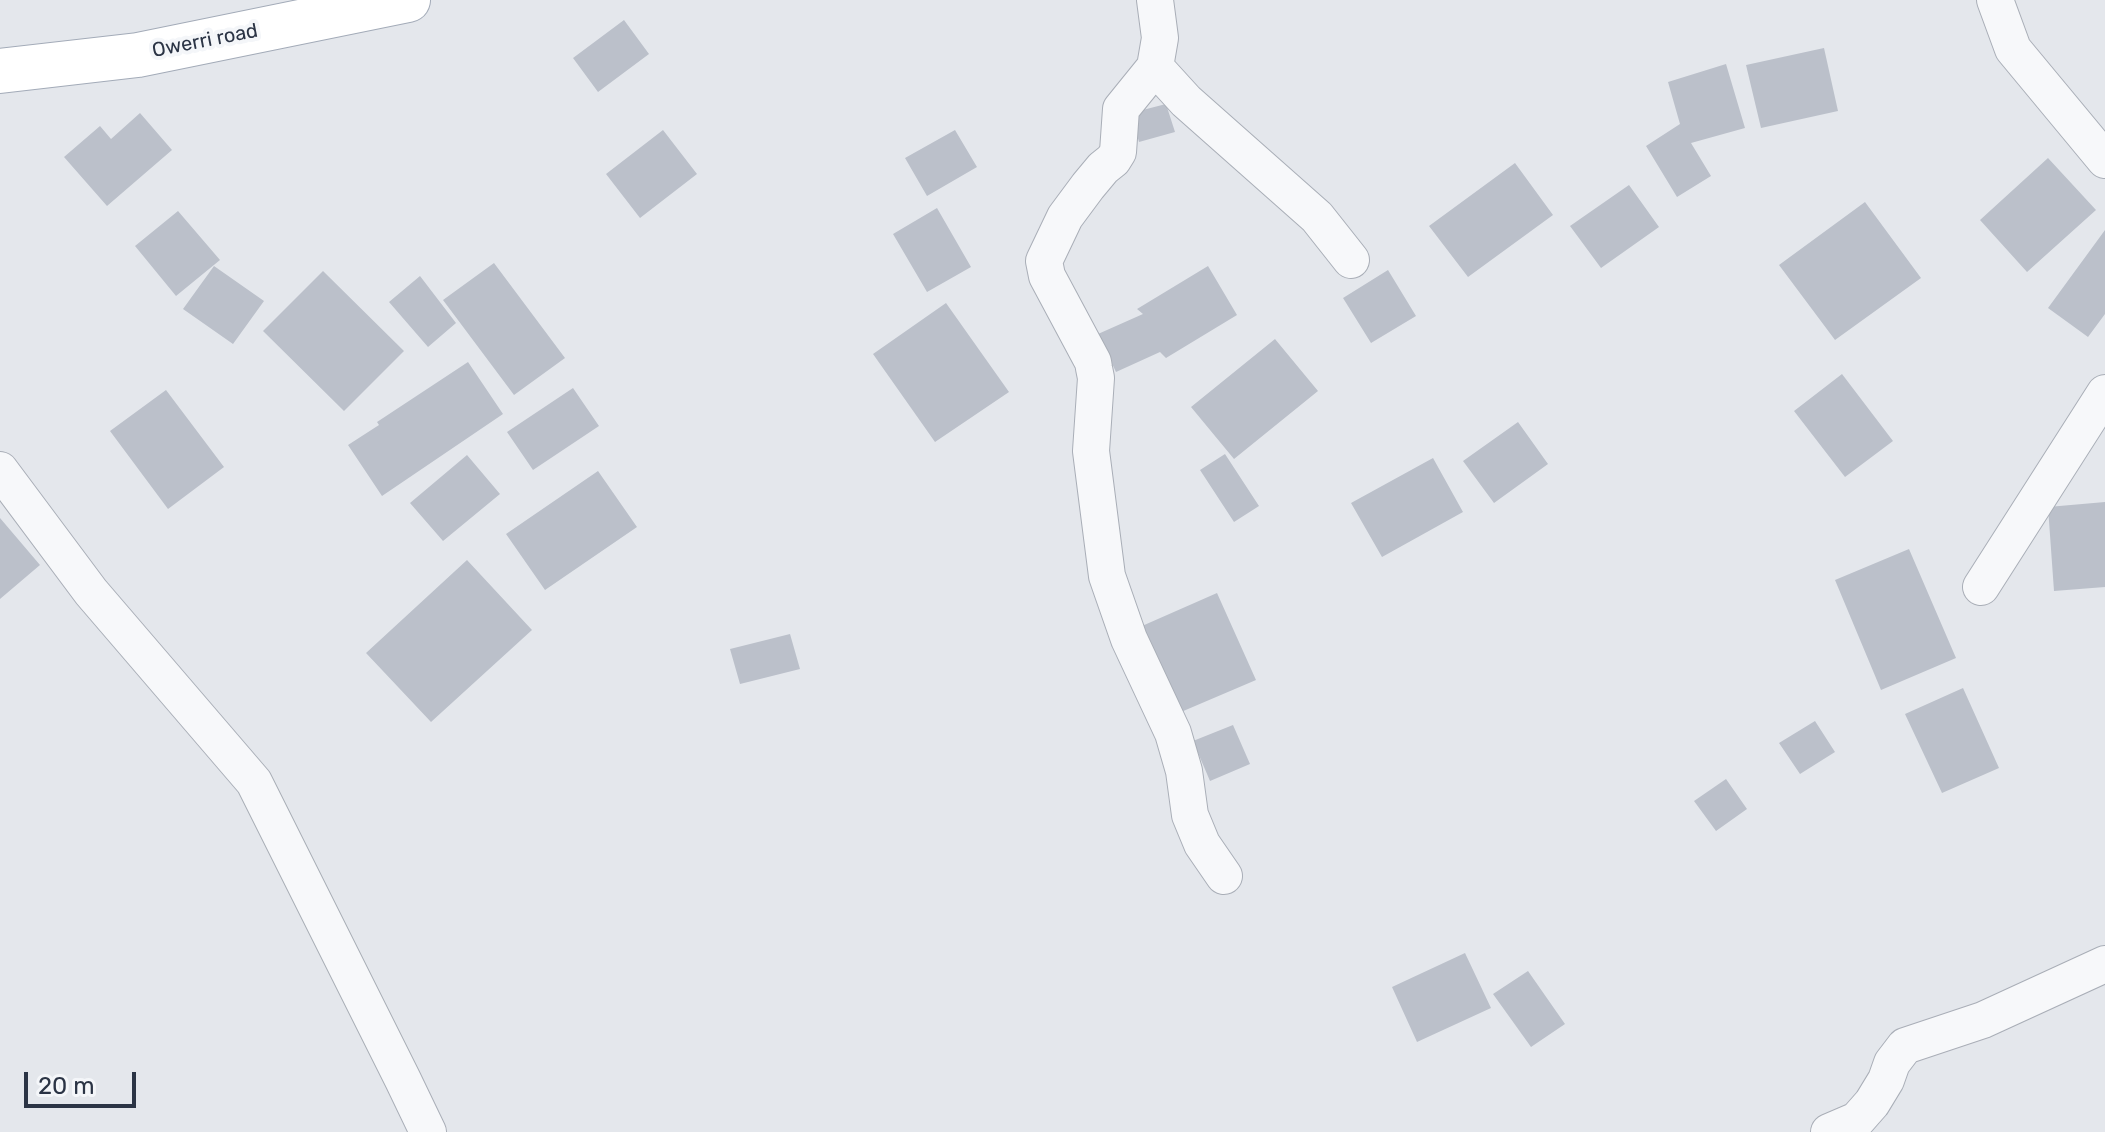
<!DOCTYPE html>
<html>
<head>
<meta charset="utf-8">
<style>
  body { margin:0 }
  #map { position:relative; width:2105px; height:1132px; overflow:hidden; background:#e4e7ec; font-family:Rubik,sans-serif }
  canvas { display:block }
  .scale { position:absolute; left:24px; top:1072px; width:112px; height:36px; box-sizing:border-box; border:4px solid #2b3445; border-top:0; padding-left:10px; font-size:24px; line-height:28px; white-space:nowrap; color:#2b3445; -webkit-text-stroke:6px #f4f6f9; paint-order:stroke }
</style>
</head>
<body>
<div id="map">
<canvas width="2105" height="1132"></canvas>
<div class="scale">20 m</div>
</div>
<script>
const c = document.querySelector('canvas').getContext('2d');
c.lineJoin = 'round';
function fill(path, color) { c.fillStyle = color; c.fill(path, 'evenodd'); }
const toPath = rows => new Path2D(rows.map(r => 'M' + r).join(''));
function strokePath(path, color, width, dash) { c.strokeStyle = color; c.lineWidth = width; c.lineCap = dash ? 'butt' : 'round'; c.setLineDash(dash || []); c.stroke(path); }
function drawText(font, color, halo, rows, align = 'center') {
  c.font = font + ' Rubik,sans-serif'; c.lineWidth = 8; c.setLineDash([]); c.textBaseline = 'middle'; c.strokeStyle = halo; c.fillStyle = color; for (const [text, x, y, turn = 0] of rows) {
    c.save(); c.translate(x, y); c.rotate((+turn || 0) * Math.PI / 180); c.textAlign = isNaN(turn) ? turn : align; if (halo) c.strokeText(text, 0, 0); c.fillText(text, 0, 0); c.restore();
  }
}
fill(toPath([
  [624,20,649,54,598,92,573,58],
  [1824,48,1838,111,1761,128,1746,65],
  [1726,64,1745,128,1691,143,1711,176,1677,197,1646,146,1680,124,1668,82],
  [1166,104,1175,132,1139,142,1131,113],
  [140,113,172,150,107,206,64,157,100,126,111,139],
  [663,130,697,174,640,218,606,174],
  [955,130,977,167,927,196,905,158],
  [2048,158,2096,210,2027,272,1980,220],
  [1515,163,1553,215,1468,277,1429,226],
  [1629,185,1659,227,1601,268,1570,226],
  [1865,202,1921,278,1835,340,1779,265],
  [937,208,971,267,927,292,893,234],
  [178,211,220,260,176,296,135,246],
  [2105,230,2105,314,2088,337,2048,308],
  [494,263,565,358,514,395,443,300],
  [214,266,264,301,233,344,183,309],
  [1208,266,1237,315,1166,358,1160,352,1116,372,1098,334,1143,314,1137,309],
  [1388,270,1416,316,1371,343,1343,298],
  [323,271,404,351,344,411,263,331],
  [420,276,456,323,428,347,389,302],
  [946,303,1009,392,935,442,873,354],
  [1275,339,1318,391,1234,459,1191,407],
  [468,362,503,414,382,496,348,445,379,425,377,422],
  [1842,374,1893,441,1845,477,1794,411],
  [573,388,599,426,533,470,507,432],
  [166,390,224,467,168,509,110,431],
  [1518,422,1548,464,1494,503,1463,461],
  [1225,454,1259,506,1234,522,1200,470],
  [467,455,500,494,443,541,410,503],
  [1433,458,1463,512,1382,557,1351,503],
  [598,471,637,527,545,590,506,534],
  [2105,502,2105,587,2054,591,2048,507],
  [0,518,40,565,0,599],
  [1909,549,1956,658,1881,690,1835,580],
  [467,560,532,630,431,722,366,653],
  [1217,593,1256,680,1181,712,1142,626],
  [790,634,800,669,740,684,730,649],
  [1963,688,1999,768,1942,793,1905,714],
  [1815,721,1835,752,1800,774,1779,743],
  [1233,725,1250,764,1210,781,1193,741],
  [1726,779,1747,809,1716,831,1694,801],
  [1465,953,1491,1008,1417,1042,1392,987],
  [1528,971,1565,1024,1531,1047,1493,994]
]), '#bbc0ca');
const minor = toPath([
  [1155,0,1160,38,1155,67,1121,109,1118,152,1113,160,1103,168,1088,186,1065,217,1044,261,1047,276,1093,362,1094,368,1096,378,1091,451,1107,576,1129,639,1173,733,1184,771,1190,815,1202,844,1224,876],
  [1995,0,2013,49,2105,160],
  [1155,67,1186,101,1317,217,1351,260],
  [0,470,91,592,254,782,403,1080,428,1132],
  [1981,587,2105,393],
  [1829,1132,1857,1120,1872,1103,1886,1080,1892,1063,1905,1046,1983,1020,2105,964]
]);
const major = toPath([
  [0,71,138,55,408,0]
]);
strokePath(minor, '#a9aeb7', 38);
strokePath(major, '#a3abb8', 46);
strokePath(minor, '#f7f8fa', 36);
strokePath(major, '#fff', 44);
drawText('20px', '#2b3445', '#f4f6f9', [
  ["Owerri road",205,41,-11]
]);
</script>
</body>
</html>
